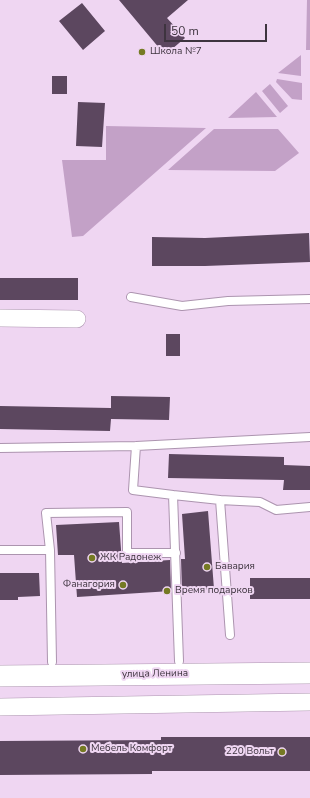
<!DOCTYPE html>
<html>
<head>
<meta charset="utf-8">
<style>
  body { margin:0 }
  #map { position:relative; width:310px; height:798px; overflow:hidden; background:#efd6f2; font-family:"Nunito Sans",sans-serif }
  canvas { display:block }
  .scale { position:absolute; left:164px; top:24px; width:103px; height:18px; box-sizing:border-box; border:2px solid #3e343f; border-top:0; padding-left:5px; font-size:12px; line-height:14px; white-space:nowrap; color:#3e343f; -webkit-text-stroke:3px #efd6f2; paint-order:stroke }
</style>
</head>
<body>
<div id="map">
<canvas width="310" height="798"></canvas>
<div class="scale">50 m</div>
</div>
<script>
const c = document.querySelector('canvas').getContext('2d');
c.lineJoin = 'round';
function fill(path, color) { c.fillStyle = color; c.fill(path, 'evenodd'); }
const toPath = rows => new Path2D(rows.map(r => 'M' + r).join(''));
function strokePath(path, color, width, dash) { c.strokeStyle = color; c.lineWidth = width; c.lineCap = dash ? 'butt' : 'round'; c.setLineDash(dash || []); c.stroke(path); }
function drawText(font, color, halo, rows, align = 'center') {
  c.font = font + ' "Nunito Sans",sans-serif'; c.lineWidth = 4; c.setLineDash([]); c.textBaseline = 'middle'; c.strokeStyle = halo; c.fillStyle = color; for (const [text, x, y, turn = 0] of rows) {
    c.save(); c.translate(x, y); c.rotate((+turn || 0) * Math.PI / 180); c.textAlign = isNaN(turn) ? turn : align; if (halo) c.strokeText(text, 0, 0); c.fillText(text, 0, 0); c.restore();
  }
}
fill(toPath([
  [307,0,310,0,310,50,306,50],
  [301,55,301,76,278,73],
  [277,79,302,83,302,100,292,99,276,82],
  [270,84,288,106,280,113,262,91],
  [256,92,277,117,228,118],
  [106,126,206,128,83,236,72,237,62,160,106,160],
  [214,129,278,129,299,153,275,171,168,170]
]), '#c3a1c7');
fill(toPath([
  [119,0,188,0,167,18,185,38,165,55],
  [82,3,105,31,83,50,59,21],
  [52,76,67,76,67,94,52,94],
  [78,102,105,103,102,147,76,146],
  [309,233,310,262,205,266,152,266,152,237,205,238],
  [0,278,78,278,78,300,0,300],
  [166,334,180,334,180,356,166,356],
  [111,396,170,397,169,420,111,419,110,431,0,429,0,406,111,408],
  [169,454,284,457,284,465,310,466,310,490,283,490,284,480,168,478],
  [208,511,214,589,182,591,181,559,185,559,182,514],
  [119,522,122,563,170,560,171,591,77,597,74,555,58,555,56,525],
  [0,573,39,573,40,596,18,597,18,600,0,600],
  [250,578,310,578,310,599,250,599],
  [161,737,310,737,310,771,152,771,152,774,0,775,0,741,161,740]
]), '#5c475f');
const service = toPath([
  [131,297,182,306,228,301,310,299],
  [136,446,133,490,173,495],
  [0,448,136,446,310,437],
  [220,500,260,502,276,510,310,507],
  [0,550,50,550],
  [179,661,173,495,220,500,230,635],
  [52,662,50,550,46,513,127,512,127,553,176,553]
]);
const minor = toPath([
  [0,318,77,319],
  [0,707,310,702]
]);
const tertiary = toPath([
  [0,676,310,673]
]);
strokePath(service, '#ac94af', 10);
strokePath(minor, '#ac94af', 18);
strokePath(tertiary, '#ac94af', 22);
strokePath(service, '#fff', 8);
strokePath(minor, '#fff', 17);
strokePath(tertiary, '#fff', 21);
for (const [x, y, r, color] of [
  [142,52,4,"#757a23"],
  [92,558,4,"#757a23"],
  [207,567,4,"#757a23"],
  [123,585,4,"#757a23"],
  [167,591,4,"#757a23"],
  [83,749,4,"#757a23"],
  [282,752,4,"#757a23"]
]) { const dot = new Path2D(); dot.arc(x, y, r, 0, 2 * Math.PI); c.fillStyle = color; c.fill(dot); strokePath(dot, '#efd6f2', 1.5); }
drawText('10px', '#3e343f', '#efd6f2', [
  ["Школа №7",150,52],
  ["ЖК Радонеж",100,558],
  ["Бавария",215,567],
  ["Фанагория",115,585,"right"],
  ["Время подарков",175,591],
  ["Мебель Комфорт",91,749],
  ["220 Вольт",274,752,"right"]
], 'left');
drawText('10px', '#3e343f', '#efd6f2', [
  ["улица Ленина",155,674,-1]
]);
</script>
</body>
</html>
